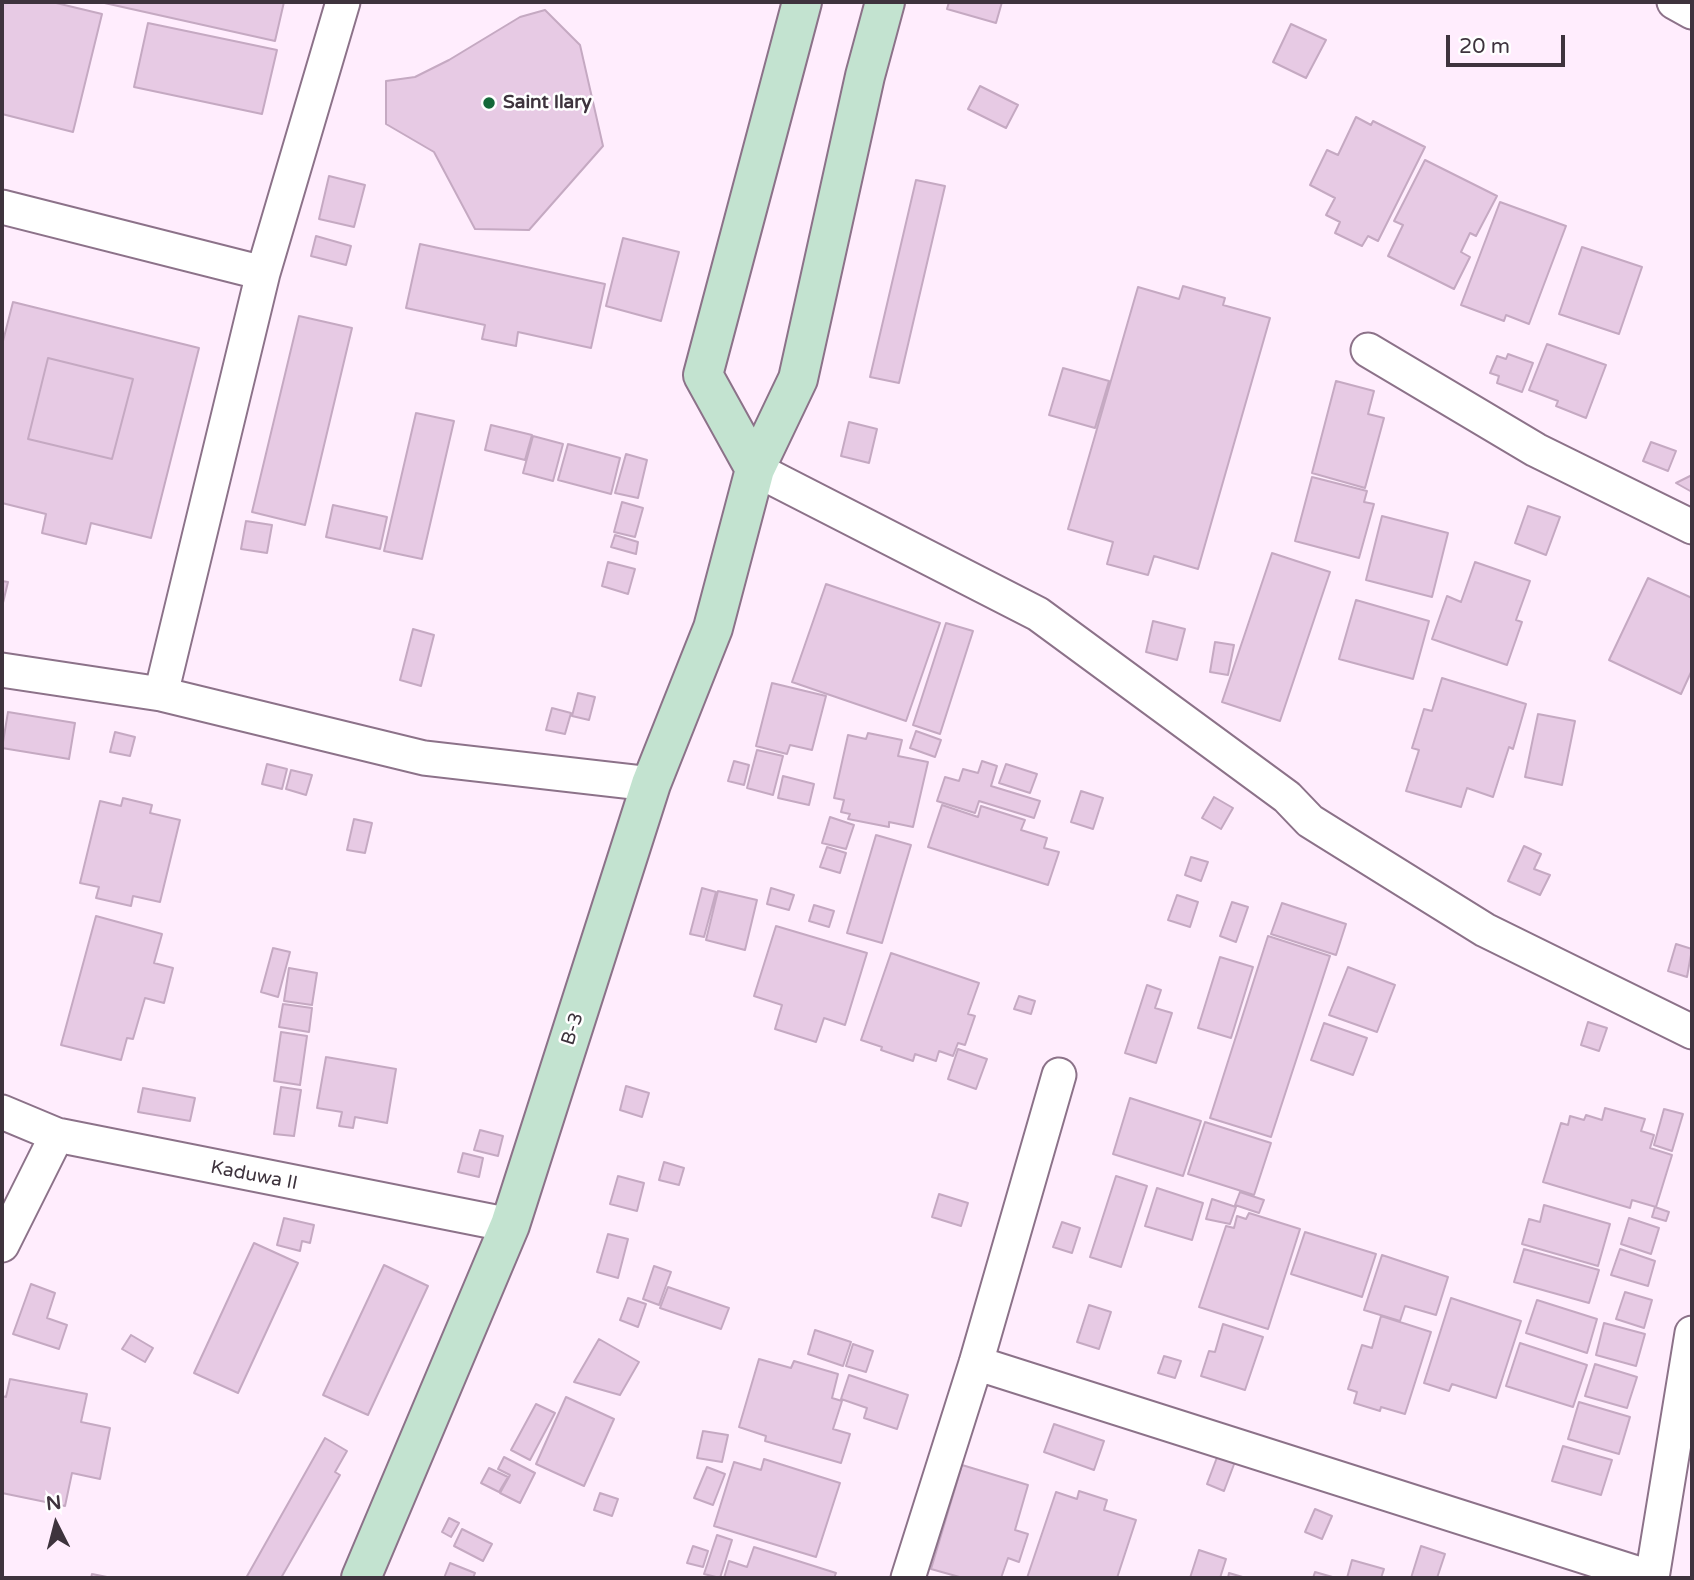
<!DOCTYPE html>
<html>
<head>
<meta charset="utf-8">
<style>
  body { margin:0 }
  #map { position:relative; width:1694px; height:1580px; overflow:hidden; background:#ffedfd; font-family:"Varela Round",sans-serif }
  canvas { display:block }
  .frame { position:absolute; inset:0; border:4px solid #3e333d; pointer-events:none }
  .north { position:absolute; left:21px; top:1489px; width:70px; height:70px; -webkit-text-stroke:5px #fff; paint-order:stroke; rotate:354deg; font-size:19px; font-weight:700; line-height:28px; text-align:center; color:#3e333d }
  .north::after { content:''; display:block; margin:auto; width:24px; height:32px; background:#3e333d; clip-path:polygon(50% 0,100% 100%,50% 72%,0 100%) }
  .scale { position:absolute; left:1446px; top:35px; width:119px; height:32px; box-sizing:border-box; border:4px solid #3e333d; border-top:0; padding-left:9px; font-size:21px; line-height:24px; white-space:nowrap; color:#3e333d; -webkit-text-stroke:5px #fff; paint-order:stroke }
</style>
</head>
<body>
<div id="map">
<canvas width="1694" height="1580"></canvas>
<div class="frame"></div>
<div class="north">N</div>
<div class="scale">20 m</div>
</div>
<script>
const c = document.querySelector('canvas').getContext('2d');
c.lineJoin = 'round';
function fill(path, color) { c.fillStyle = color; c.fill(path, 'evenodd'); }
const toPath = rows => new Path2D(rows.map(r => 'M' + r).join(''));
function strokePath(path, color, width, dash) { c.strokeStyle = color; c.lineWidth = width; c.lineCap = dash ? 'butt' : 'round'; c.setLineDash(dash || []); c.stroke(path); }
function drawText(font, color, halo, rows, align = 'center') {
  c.font = font + ' "Varela Round",sans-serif'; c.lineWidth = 5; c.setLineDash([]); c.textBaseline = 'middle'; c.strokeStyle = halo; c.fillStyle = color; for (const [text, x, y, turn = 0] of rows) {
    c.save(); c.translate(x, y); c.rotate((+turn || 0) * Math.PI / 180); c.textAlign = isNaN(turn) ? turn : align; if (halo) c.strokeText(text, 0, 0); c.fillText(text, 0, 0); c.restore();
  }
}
const building = toPath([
  [2,2,52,2,102,14,73,132,2,114,2,2],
  [100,2,284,2,275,41,100,2],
  [949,2,1002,2,996,23,947,9,949,2],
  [545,10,580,45,603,146,529,230,475,229,434,152,386,124,386,81,415,77,449,60,520,17,545,10],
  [148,23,277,50,262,114,134,87,148,23],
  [1291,24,1326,40,1306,78,1273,62,1291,24],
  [980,86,1018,105,1006,128,968,109,980,86],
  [1356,117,1371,125,1373,121,1425,147,1378,241,1368,236,1362,246,1335,233,1340,222,1326,215,1335,198,1310,185,1327,150,1338,155,1356,117],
  [1425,160,1497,196,1476,236,1470,233,1461,252,1470,257,1454,289,1388,256,1403,225,1394,221,1425,160],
  [329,176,365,185,354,227,319,219,329,176],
  [916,180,945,186,899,383,870,377,916,180],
  [1500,202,1566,226,1529,324,1506,315,1504,321,1461,305,1500,202],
  [316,236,351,246,346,265,311,256,316,236],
  [623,238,679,252,661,321,606,306,623,238],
  [420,244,605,284,591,348,518,332,516,346,482,339,485,325,406,308,420,244],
  [1582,247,1642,267,1619,334,1559,314,1582,247],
  [1183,286,1225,298,1223,305,1270,318,1198,569,1154,556,1148,575,1107,564,1113,542,1068,529,1138,287,1179,299,1183,286],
  [13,302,199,348,151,538,91,523,86,544,42,533,46,514,2,503,2,345,13,302],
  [48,358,133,379,112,459,28,439,48,358],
  [299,316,352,328,305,525,252,512,299,316],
  [1547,344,1606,365,1586,418,1556,406,1558,401,1529,390,1547,344],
  [1508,354,1533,363,1522,392,1497,383,1499,376,1490,373,1497,356,1506,359,1508,354],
  [48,358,133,379,112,459,28,439,48,358],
  [1063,368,1109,381,1095,428,1049,415,1063,368],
  [1336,381,1374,391,1368,414,1384,418,1365,488,1312,473,1336,381],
  [416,413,454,421,422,559,384,551,416,413],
  [849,422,877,429,869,463,841,456,849,422],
  [491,425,532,435,525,460,485,450,491,425],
  [533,436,563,444,553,481,523,473,533,436],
  [1651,442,1676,451,1668,471,1643,461,1651,442],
  [568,444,620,458,611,494,558,480,568,444],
  [626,454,647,460,638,498,615,493,626,454],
  [1692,475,1692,492,1676,483,1692,475],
  [1312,477,1367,491,1364,502,1374,504,1359,558,1295,541,1312,477],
  [622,502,643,508,635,537,614,532,622,502],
  [333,505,387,517,380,549,326,537,333,505],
  [1528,506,1560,517,1546,555,1515,543,1528,506],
  [1382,516,1448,533,1432,597,1366,580,1382,516],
  [246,521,272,525,267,553,241,549,246,521],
  [615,535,638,542,636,554,611,547,615,535],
  [1272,553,1330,572,1280,721,1222,702,1272,553],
  [608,562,635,569,628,594,602,586,608,562],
  [1475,562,1530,581,1516,620,1522,622,1507,665,1432,639,1447,596,1461,602,1475,562],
  [1648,578,1692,598,1692,670,1681,694,1609,660,1648,578],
  [2,581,8,582,2,607,2,581],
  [826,584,940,623,906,721,792,682,826,584],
  [1356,600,1429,621,1413,679,1339,659,1356,600],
  [1153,621,1185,629,1177,660,1146,652,1153,621],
  [946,623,973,631,940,734,913,725,946,623],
  [413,629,434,635,421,686,400,680,413,629],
  [1215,642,1234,645,1228,675,1210,672,1215,642],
  [1442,678,1526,704,1513,749,1509,747,1493,797,1467,788,1461,807,1406,791,1419,750,1412,748,1424,709,1432,711,1442,678],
  [772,683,826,696,812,750,790,745,787,754,756,746,772,683],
  [578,693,595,697,589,720,572,716,578,693],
  [552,708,571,713,565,734,546,730,552,708],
  [8,712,75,723,69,759,2,748,8,712],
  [1538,714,1575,721,1562,785,1525,777,1538,714],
  [916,731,941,740,935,757,910,748,916,731],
  [115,732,135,737,130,756,110,752,115,732],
  [868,733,902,740,898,756,928,762,913,827,889,822,889,827,848,819,850,814,841,812,844,800,834,798,848,735,866,739,868,733],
  [757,750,783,756,773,795,747,788,757,750],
  [734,761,749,765,744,785,728,781,734,761],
  [982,761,997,766,991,786,1040,801,1034,818,979,801,975,813,937,801,945,777,959,781,963,769,978,773,982,761],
  [267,764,287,769,282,789,262,784,267,764],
  [1006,764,1037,774,1030,793,999,783,1006,764],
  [291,770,312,775,306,795,286,789,291,770],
  [783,776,814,784,809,805,778,798,783,776],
  [1081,791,1103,798,1093,829,1071,822,1081,791],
  [1214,797,1233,808,1221,829,1202,818,1214,797],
  [123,798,152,805,150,813,180,820,160,902,133,896,131,906,96,898,99,887,80,883,100,801,121,806,123,798],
  [942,805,978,817,981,806,1025,820,1021,830,1047,838,1044,848,1059,852,1048,885,928,847,942,805],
  [830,817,854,825,846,849,822,843,830,817],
  [354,819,372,823,365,853,347,850,354,819],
  [876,835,911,845,882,943,847,933,876,835],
  [1524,846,1541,854,1534,869,1550,875,1540,895,1508,881,1524,846],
  [827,847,846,853,840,873,820,867,827,847],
  [1191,857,1208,862,1201,881,1185,875,1191,857],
  [702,888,716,892,704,937,690,934,702,888],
  [771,888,794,895,789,910,767,904,771,888],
  [718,891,757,900,745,950,706,940,718,891],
  [1177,895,1198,902,1190,927,1168,920,1177,895],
  [1232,902,1248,907,1236,942,1220,936,1232,902],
  [1282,903,1346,924,1336,955,1271,934,1282,903],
  [814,905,834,911,829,927,809,921,814,905],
  [96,916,162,934,154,963,173,968,164,1003,145,998,133,1039,127,1038,121,1060,61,1045,96,916],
  [776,926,867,953,845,1025,824,1018,816,1042,775,1029,782,1005,754,996,776,926],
  [1268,936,1330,956,1271,1137,1210,1118,1268,936],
  [1676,944,1692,949,1687,977,1668,971,1676,944],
  [273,948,290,952,278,997,261,992,273,948],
  [891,953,979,983,968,1014,975,1016,965,1045,958,1043,953,1056,939,1051,936,1061,915,1054,913,1061,881,1050,882,1047,861,1040,891,953],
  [1220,957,1253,967,1231,1038,1198,1028,1220,957],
  [1348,967,1395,985,1377,1032,1329,1015,1348,967],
  [289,968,317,973,312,1005,284,1001,289,968],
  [1147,985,1161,990,1155,1008,1172,1013,1156,1063,1125,1053,1147,985],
  [1019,996,1035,1001,1031,1014,1014,1009,1019,996],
  [283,1004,312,1008,309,1032,279,1027,283,1004],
  [1588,1022,1607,1028,1599,1051,1581,1045,1588,1022],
  [1324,1023,1367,1038,1353,1075,1311,1060,1324,1023],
  [281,1032,307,1036,300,1085,274,1081,281,1032],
  [958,1049,987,1059,976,1089,948,1079,958,1049],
  [326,1057,396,1069,387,1123,355,1117,353,1128,339,1126,342,1112,317,1108,326,1057],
  [626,1086,649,1093,642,1117,620,1110,626,1086],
  [281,1087,301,1090,294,1136,274,1134,281,1087],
  [143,1088,195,1098,190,1121,138,1112,143,1088],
  [1130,1098,1201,1121,1183,1176,1113,1154,1130,1098],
  [1605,1108,1645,1119,1641,1131,1654,1135,1650,1148,1672,1155,1656,1207,1632,1200,1630,1208,1543,1182,1561,1123,1568,1125,1570,1116,1584,1120,1586,1115,1602,1120,1605,1108],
  [1664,1109,1683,1114,1672,1151,1654,1145,1664,1109],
  [1205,1122,1271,1143,1254,1195,1188,1174,1205,1122],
  [480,1130,503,1136,498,1156,474,1150,480,1130],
  [463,1153,483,1158,479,1177,458,1172,463,1153],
  [664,1162,684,1168,679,1185,659,1180,664,1162],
  [618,1176,644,1183,637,1211,610,1204,618,1176],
  [1116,1176,1147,1186,1121,1267,1090,1257,1116,1176],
  [1157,1188,1203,1203,1192,1240,1145,1226,1157,1188],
  [1240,1192,1264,1200,1259,1213,1235,1205,1240,1192],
  [939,1194,968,1203,961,1226,932,1217,939,1194],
  [1212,1199,1236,1207,1230,1224,1206,1219,1212,1199],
  [1544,1205,1610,1224,1598,1266,1522,1244,1529,1219,1540,1222,1544,1205],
  [1655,1207,1669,1212,1666,1221,1652,1217,1655,1207],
  [1249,1213,1300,1229,1268,1329,1199,1307,1226,1226,1234,1228,1237,1216,1246,1219,1249,1213],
  [284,1218,314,1225,310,1243,302,1241,300,1251,277,1245,284,1218],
  [1629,1218,1659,1228,1651,1254,1621,1244,1629,1218],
  [1062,1222,1080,1228,1072,1253,1053,1247,1062,1222],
  [1305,1232,1376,1254,1362,1297,1291,1274,1305,1232],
  [608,1234,628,1239,618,1278,597,1272,608,1234],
  [254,1243,298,1263,238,1393,194,1373,254,1243],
  [1524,1249,1599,1270,1589,1303,1514,1282,1524,1249],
  [1620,1249,1655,1261,1648,1286,1611,1275,1620,1249],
  [1382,1255,1448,1277,1436,1315,1405,1306,1400,1321,1364,1310,1382,1255],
  [384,1265,428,1286,368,1415,323,1395,384,1265],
  [654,1266,671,1272,659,1305,643,1299,654,1266],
  [31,1284,55,1293,47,1318,67,1325,59,1349,13,1334,31,1284],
  [668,1287,729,1308,721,1329,660,1308,668,1287],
  [1625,1292,1652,1300,1644,1328,1616,1319,1625,1292],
  [628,1298,646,1304,638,1327,620,1320,628,1298],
  [1451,1298,1521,1321,1496,1398,1452,1384,1449,1391,1424,1383,1451,1298],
  [1537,1300,1597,1319,1587,1353,1526,1333,1537,1300],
  [1089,1305,1111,1312,1099,1349,1077,1342,1089,1305],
  [1381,1316,1431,1332,1405,1414,1381,1407,1380,1411,1354,1403,1357,1392,1348,1389,1362,1345,1372,1348,1381,1316],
  [1604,1323,1645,1334,1636,1366,1596,1355,1604,1323],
  [1223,1324,1263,1337,1245,1390,1201,1376,1209,1351,1215,1352,1223,1324],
  [815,1330,851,1342,843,1366,808,1354,815,1330],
  [131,1335,153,1348,145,1362,122,1349,131,1335],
  [599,1339,639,1362,620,1395,574,1382,599,1339],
  [1520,1343,1587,1365,1573,1407,1506,1386,1520,1343],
  [853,1344,873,1351,866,1372,846,1366,853,1344],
  [1164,1356,1181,1361,1175,1378,1158,1373,1164,1356],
  [759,1359,791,1368,794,1361,838,1374,832,1398,842,1401,833,1429,850,1434,841,1463,765,1441,766,1436,739,1427,759,1359],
  [1595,1364,1637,1377,1627,1408,1585,1396,1595,1364],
  [849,1375,908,1395,897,1429,864,1418,867,1408,841,1399,849,1375],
  [10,1379,87,1394,81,1422,110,1428,100,1479,72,1473,65,1506,2,1493,2,1396,6,1397,10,1379],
  [566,1397,614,1419,584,1486,536,1464,566,1397],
  [1579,1402,1630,1417,1619,1454,1568,1439,1579,1402],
  [536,1404,555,1413,530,1460,511,1450,536,1404],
  [1054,1424,1104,1441,1094,1470,1044,1452,1054,1424],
  [703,1431,728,1435,722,1462,697,1458,703,1431],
  [325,1438,347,1451,335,1472,340,1475,281,1578,246,1578,325,1438],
  [1563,1446,1612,1460,1601,1495,1552,1481,1563,1446],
  [1219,1452,1236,1459,1224,1491,1207,1484,1219,1452],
  [504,1457,535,1473,520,1503,500,1493,510,1475,498,1469,504,1457],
  [764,1459,840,1483,816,1557,714,1526,734,1462,761,1470,764,1459],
  [962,1465,1028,1485,1015,1530,1028,1534,1019,1562,1008,1558,1001,1578,963,1578,931,1569,962,1465],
  [707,1467,725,1474,713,1505,694,1498,707,1467],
  [489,1468,508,1477,499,1492,481,1483,489,1468],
  [1079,1491,1107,1500,1104,1510,1136,1520,1117,1578,1027,1578,1056,1492,1077,1499,1079,1491],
  [600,1493,618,1499,612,1516,594,1510,600,1493],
  [1315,1509,1332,1516,1322,1539,1305,1532,1315,1509],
  [449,1518,459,1523,451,1537,442,1532,449,1518],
  [462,1529,492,1544,483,1561,454,1546,462,1529],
  [717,1535,732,1540,720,1578,704,1574,717,1535],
  [693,1546,708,1551,703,1567,687,1563,693,1546],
  [1421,1546,1445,1554,1437,1578,1411,1578,1421,1546],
  [754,1547,836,1573,834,1578,724,1578,729,1561,747,1567,754,1547],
  [1199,1550,1226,1559,1220,1578,1190,1578,1199,1550],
  [1352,1560,1384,1569,1381,1578,1347,1578,1352,1560],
  [450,1563,475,1573,473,1578,444,1578,450,1563],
  [1315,1572,1336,1578,1313,1578,1315,1572],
  [1229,1573,1246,1578,1228,1578,1229,1573],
  [92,1574,112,1578,91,1578,92,1574]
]);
fill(building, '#e7cae4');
strokePath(building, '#c5a9c2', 2);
const street = toPath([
  [1674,2,1692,12],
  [2,207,263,273],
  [1368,350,1536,450,1692,527],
  [755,469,1038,614,1287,797,1310,821,1326,831,1485,930,1692,1032],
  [2,670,161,694,424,758,651,784],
  [161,694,263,273,343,2],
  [2,1112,57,1135,510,1225],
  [2,1245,57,1135],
  [976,1363,1652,1578],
  [908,1578,976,1363,1059,1075],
  [1652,1578,1692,1333]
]);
const secondary = toPath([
  [755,469,703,375,802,2],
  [361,1578,510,1225,651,784,713,628,755,469,798,379,865,76,885,2]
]);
strokePath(street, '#8c7289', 37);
strokePath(secondary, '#8c7289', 42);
strokePath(street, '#fff', 33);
strokePath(secondary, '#c3e3d0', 38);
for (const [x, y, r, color] of [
  [489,103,7,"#146839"]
]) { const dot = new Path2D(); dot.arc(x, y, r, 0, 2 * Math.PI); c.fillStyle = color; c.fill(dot); strokePath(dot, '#fff', 2.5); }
drawText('bold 19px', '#3e333d', '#fff', [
  ["Saint Ilary",503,103]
], 'left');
drawText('19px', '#3e333d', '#fff', [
  ["B-3",573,1029,-72],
  ["Kaduwa II",254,1176,11]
]);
</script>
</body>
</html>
